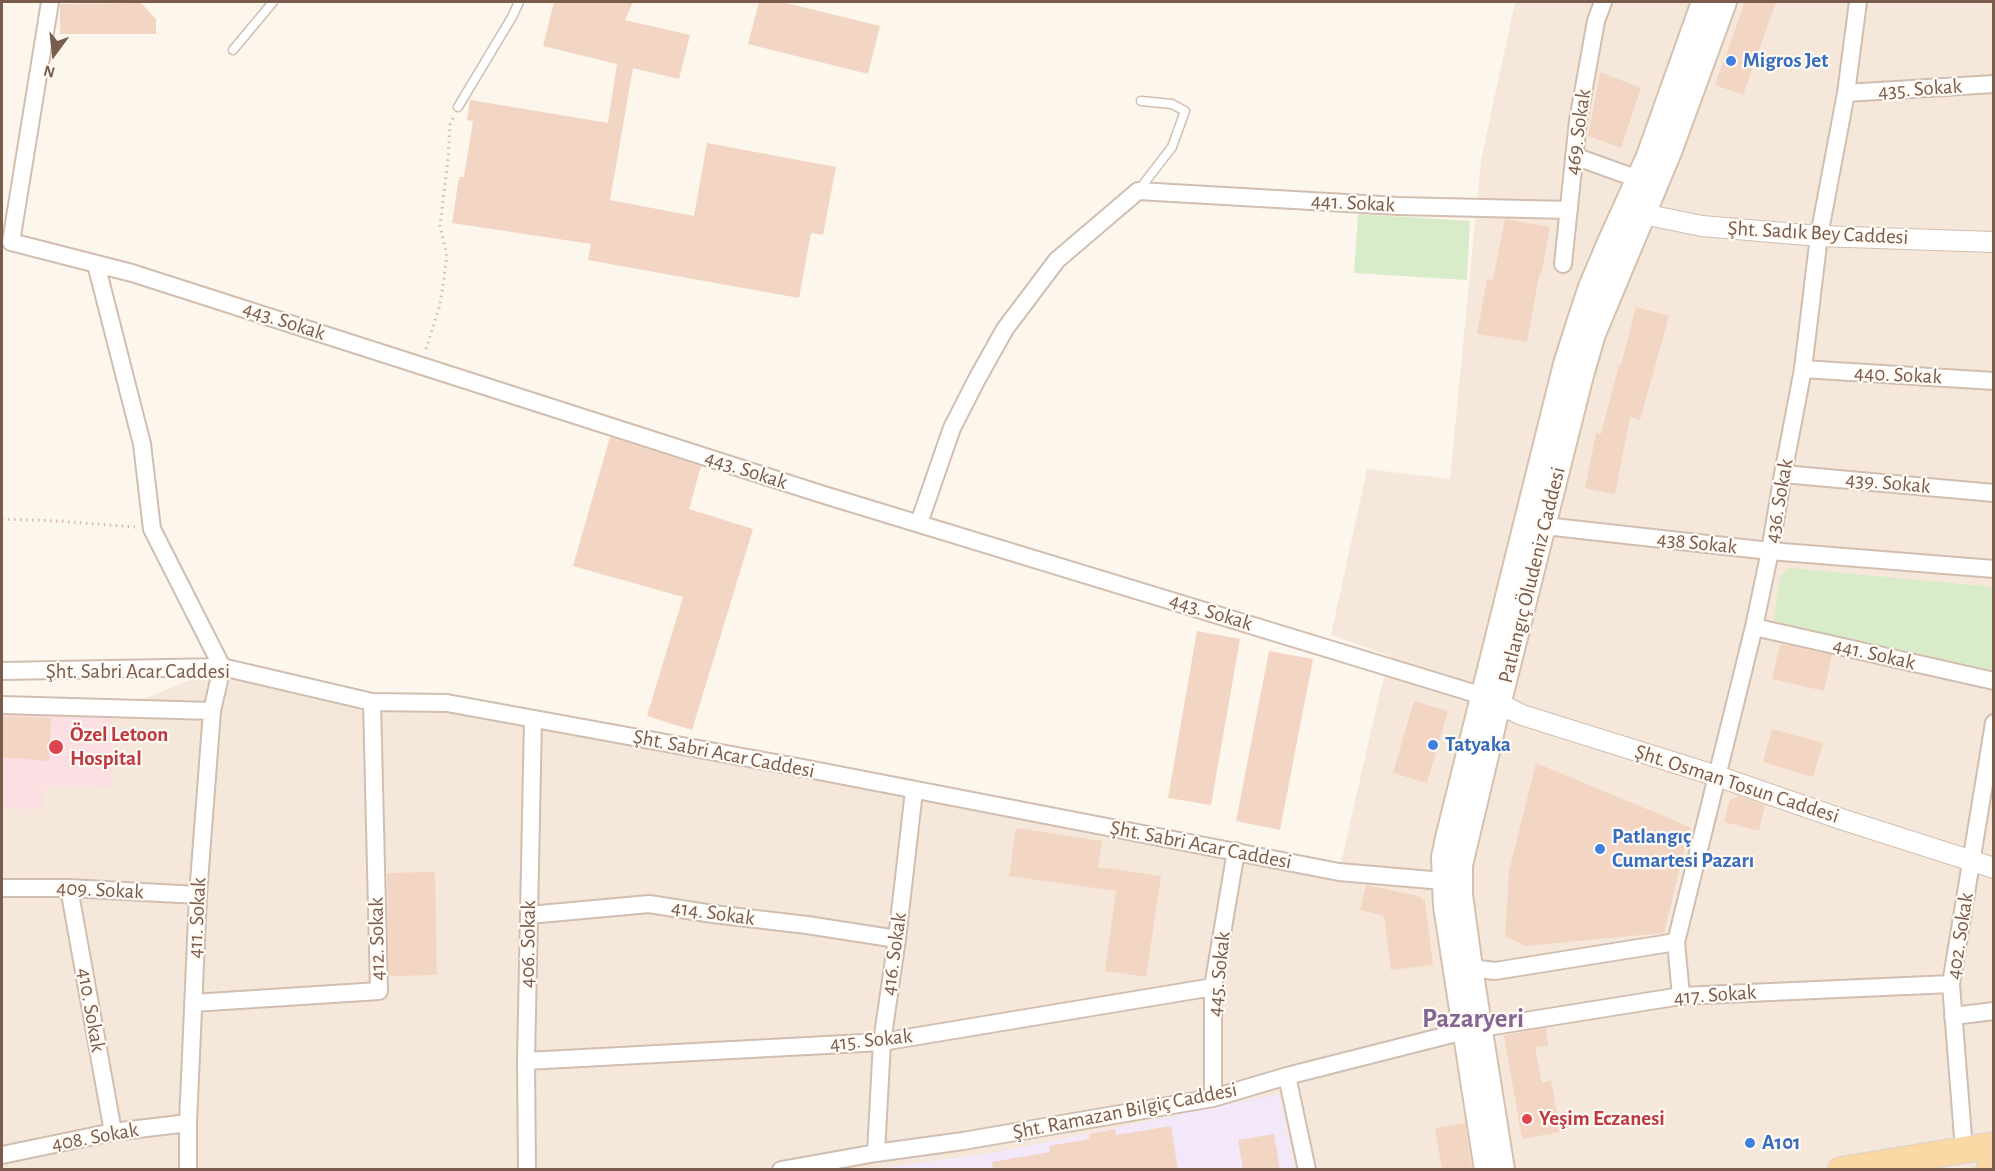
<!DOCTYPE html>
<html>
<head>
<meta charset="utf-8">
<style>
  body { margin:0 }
  #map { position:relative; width:1995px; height:1171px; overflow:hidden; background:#fdf6ec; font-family:"Alegreya Sans",sans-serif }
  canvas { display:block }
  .frame { position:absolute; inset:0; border:3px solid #7a5c4d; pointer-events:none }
  .north { position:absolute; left:24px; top:24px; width:60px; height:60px; -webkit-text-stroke:4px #fffaf3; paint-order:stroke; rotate:195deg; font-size:16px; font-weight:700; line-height:24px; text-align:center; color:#7a5c4d }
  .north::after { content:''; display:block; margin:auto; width:21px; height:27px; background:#7a5c4d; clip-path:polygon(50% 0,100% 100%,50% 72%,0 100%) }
</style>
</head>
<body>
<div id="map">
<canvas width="1995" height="1171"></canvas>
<div class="frame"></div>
<div class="north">N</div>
</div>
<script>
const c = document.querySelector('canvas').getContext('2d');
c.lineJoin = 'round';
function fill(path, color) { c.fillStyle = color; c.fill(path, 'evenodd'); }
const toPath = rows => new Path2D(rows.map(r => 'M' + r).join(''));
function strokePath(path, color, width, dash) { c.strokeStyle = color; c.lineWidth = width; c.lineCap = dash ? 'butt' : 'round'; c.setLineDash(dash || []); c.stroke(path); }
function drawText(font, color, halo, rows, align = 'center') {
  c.font = font + ' "Alegreya Sans",sans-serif'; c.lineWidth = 4.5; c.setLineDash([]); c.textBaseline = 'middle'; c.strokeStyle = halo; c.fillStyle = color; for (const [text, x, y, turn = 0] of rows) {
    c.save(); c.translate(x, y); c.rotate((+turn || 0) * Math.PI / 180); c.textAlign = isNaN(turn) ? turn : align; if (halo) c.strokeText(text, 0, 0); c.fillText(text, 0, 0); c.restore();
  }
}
fill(toPath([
  [1515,2,1993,2,1993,1169,2,1170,2,705,124,707,222,667,372,702,447,703,1339,872,1379,696,1390,656,1331,635,1367,469,1450,479,1481,160]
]), '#f5e8da');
fill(toPath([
  [1279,1094,1295,1169,869,1170,998,1152]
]), '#f3e8fa');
fill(toPath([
  [2,705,110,707,112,787,46,786,42,809,2,809]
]), '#fbdfe3');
fill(toPath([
  [1358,214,1470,221,1467,280,1354,273],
  [1790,568,1993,587,1993,670,1777,625,1774,616,1781,575]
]), '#d8ecc9');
fill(toPath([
  [554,2,633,2,625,20,690,35,679,79,633,68,610,200,694,216,707,143,836,167,823,235,811,233,799,298,588,260,591,244,452,223,459,177,464,177,473,121,467,120,470,100,608,123,617,64,543,46],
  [759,2,782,2,880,26,868,74,748,44],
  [1745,2,1776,2,1743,95,1715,85],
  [141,3,156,19,156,34,60,34,60,4],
  [1600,72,1641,88,1621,148,1588,136],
  [1505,219,1550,227,1541,275,1539,275,1527,342,1477,334,1487,279,1493,280],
  [1636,307,1669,316,1640,420,1630,417,1615,494,1585,488,1596,433,1601,434,1619,365,1621,365],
  [610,437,701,466,689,509,753,529,692,730,647,716,683,597,573,566],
  [1197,631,1240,639,1211,805,1168,798],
  [1780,644,1832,655,1824,691,1772,679],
  [1269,651,1313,659,1280,830,1236,821],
  [1414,701,1448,711,1427,783,1393,773],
  [2,716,51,718,49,761,2,757],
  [1772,729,1823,743,1813,777,1763,762],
  [1536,763,1690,827,1664,933,1525,946,1505,936,1509,871],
  [1739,796,1765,805,1759,831,1724,822,1730,800],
  [1016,828,1102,841,1098,867,1161,876,1146,977,1105,971,1116,891,1009,876],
  [435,872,437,975,389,976,387,873],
  [1366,885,1419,896,1425,901,1433,965,1391,970,1384,916,1360,910],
  [1546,1028,1548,1045,1535,1047,1542,1083,1551,1080,1560,1132,1522,1139,1504,1035],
  [1465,1123,1472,1170,1442,1170,1435,1128],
  [1171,1126,1178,1170,993,1170,992,1162,1050,1152,1049,1146,1090,1139,1089,1134,1115,1129,1116,1135],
  [1274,1134,1280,1170,1243,1170,1238,1140]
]), '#f3d5c3');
const service = toPath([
  [233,50,273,2],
  [458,107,512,17,519,2],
  [1138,191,1172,147,1185,111,1172,104,1141,101]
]);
const minor = toPath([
  [1846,93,1994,84],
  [1574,156,1638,179],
  [11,242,132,273,821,494,1483,696],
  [11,242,50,2],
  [96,264,142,444,152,529,222,667,212,711,198,895,188,1123,188,1170],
  [1563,264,1578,121,1596,21,1603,2],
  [1803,369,1994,381],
  [1783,474,1994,493],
  [919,523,952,428,977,379,1005,329,1057,260,1138,191,1398,206,1569,210],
  [1545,526,1770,551,1994,569],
  [1754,627,1994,681],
  [2,671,222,667,372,702,447,703,803,768,1339,872,1443,881],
  [2,705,212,711],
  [2,888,69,888,198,895],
  [69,888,113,1132],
  [529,915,649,904,713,914,807,925,897,939],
  [1471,968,1495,971,1676,942],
  [1681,996,1676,942,1754,627,1770,551,1783,474,1803,369,1819,236,1846,93,1858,2],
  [193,1003,379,991,372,702],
  [1953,1016,1994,1011],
  [1481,1028,1681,996,1951,984],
  [526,1061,882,1042,1213,987],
  [1287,1076,1307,1170],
  [1213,1098,1213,987,1236,851],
  [1964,1150,1951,984,1994,723],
  [876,1153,882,1042,897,939,914,791],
  [2,1155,113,1132,188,1123],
  [527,1170,526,1061,533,719],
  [781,1170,876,1153,963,1141,1213,1098,1287,1076,1464,1031]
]);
const tertiary = toPath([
  [1643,214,1702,226,1819,236,1994,242],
  [1485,697,1522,715,1717,776,1841,819,1994,868]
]);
const secondary = toPath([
  [1486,1170,1445,906,1443,857,1447,838,1565,364,1579,320,1590,287,1609,242,1648,156,1703,2],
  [1503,1170,1471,968,1461,895,1461,865,1499,705,1582,375,1594,334,1670,152,1725,2]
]);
const primary = toPath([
  [1841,1170,1994,1145],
  [1989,1170,1994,1169]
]);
strokePath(service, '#d1beb0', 11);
strokePath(minor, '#d1beb0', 20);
strokePath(tertiary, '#d1beb0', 22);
strokePath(secondary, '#d6c0b0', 26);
strokePath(primary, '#dad1cd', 28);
strokePath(toPath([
  [426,349,440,305,447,256,440,226,448,158,450,125,453,118],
  [2,519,59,521,135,527]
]), '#d9b8a5', 3, [1.5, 4.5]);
strokePath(service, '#fff', 8);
strokePath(minor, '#fff', 16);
strokePath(tertiary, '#fff', 20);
strokePath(secondary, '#fff', 22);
strokePath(primary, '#fbd9a5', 26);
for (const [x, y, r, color] of [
  [1731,61,6,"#3f7fe0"],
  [1433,745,6,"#3f7fe0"],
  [56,747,8,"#e0444e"],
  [1600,849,6,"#3f7fe0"],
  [1527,1119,6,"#e0444e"],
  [1750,1143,6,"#3f7fe0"]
]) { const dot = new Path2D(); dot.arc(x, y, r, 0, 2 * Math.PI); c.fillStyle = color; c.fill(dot); strokePath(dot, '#fffaf3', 2); }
drawText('bold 21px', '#366cbe', '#fffaf3', [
  ["Migros Jet",1743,61],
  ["Tatyaka",1445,745],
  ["Patlangıç",1612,837],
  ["Cumartesi Pazarı",1612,861],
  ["A101",1762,1143]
], 'left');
drawText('21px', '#7a5c4d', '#fffaf3', [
  ["435. Sokak",1920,89,-4],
  ["469. Sokak",1578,132,-82],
  ["441. Sokak",1353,203,3],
  ["Şht. Sadık Bey Caddesi",1818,233,3],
  ["443. Sokak",284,321,18],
  ["440. Sokak",1898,375,3],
  ["443. Sokak",746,470,18],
  ["439. Sokak",1888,483,5],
  ["436. Sokak",1779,501,-80],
  ["438 Sokak",1697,543,6],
  ["Patlangıç Öludeniz Caddesi",1532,575,-76],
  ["443. Sokak",1211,612,17],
  ["441. Sokak",1874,654,13],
  ["Şht. Sabri Acar Caddesi",138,672],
  ["Şht. Sabri Acar Caddesi",724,754,11],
  ["Şht. Osman Tosun Caddesi",1737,784,18],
  ["Şht. Sabri Acar Caddesi",1201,845,11],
  ["409. Sokak",100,890,3],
  ["414. Sokak",713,913,8],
  ["411. Sokak",197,918,-87],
  ["402. Sokak",1960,936,-81],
  ["412. Sokak",377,939,-91],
  ["406. Sokak",528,944,-89],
  ["416. Sokak",894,954,-82],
  ["445. Sokak",1219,974,-84],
  ["417. Sokak",1715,995,-4],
  ["410. Sokak",91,1010,80],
  ["415. Sokak",871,1040,-6],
  ["Şht. Ramazan Bilgiç Caddesi",1125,1111,-11],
  ["408. Sokak",95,1137,-10]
]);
drawText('bold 21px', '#be3a42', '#fffaf3', [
  ["Özel Letoon",70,735],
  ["Hospital",70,759],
  ["Yeşim Eczanesi",1539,1119]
], 'left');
drawText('bold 27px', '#846695', '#fffaf3', [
  ["Pazaryeri",1473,1019]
]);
</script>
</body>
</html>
